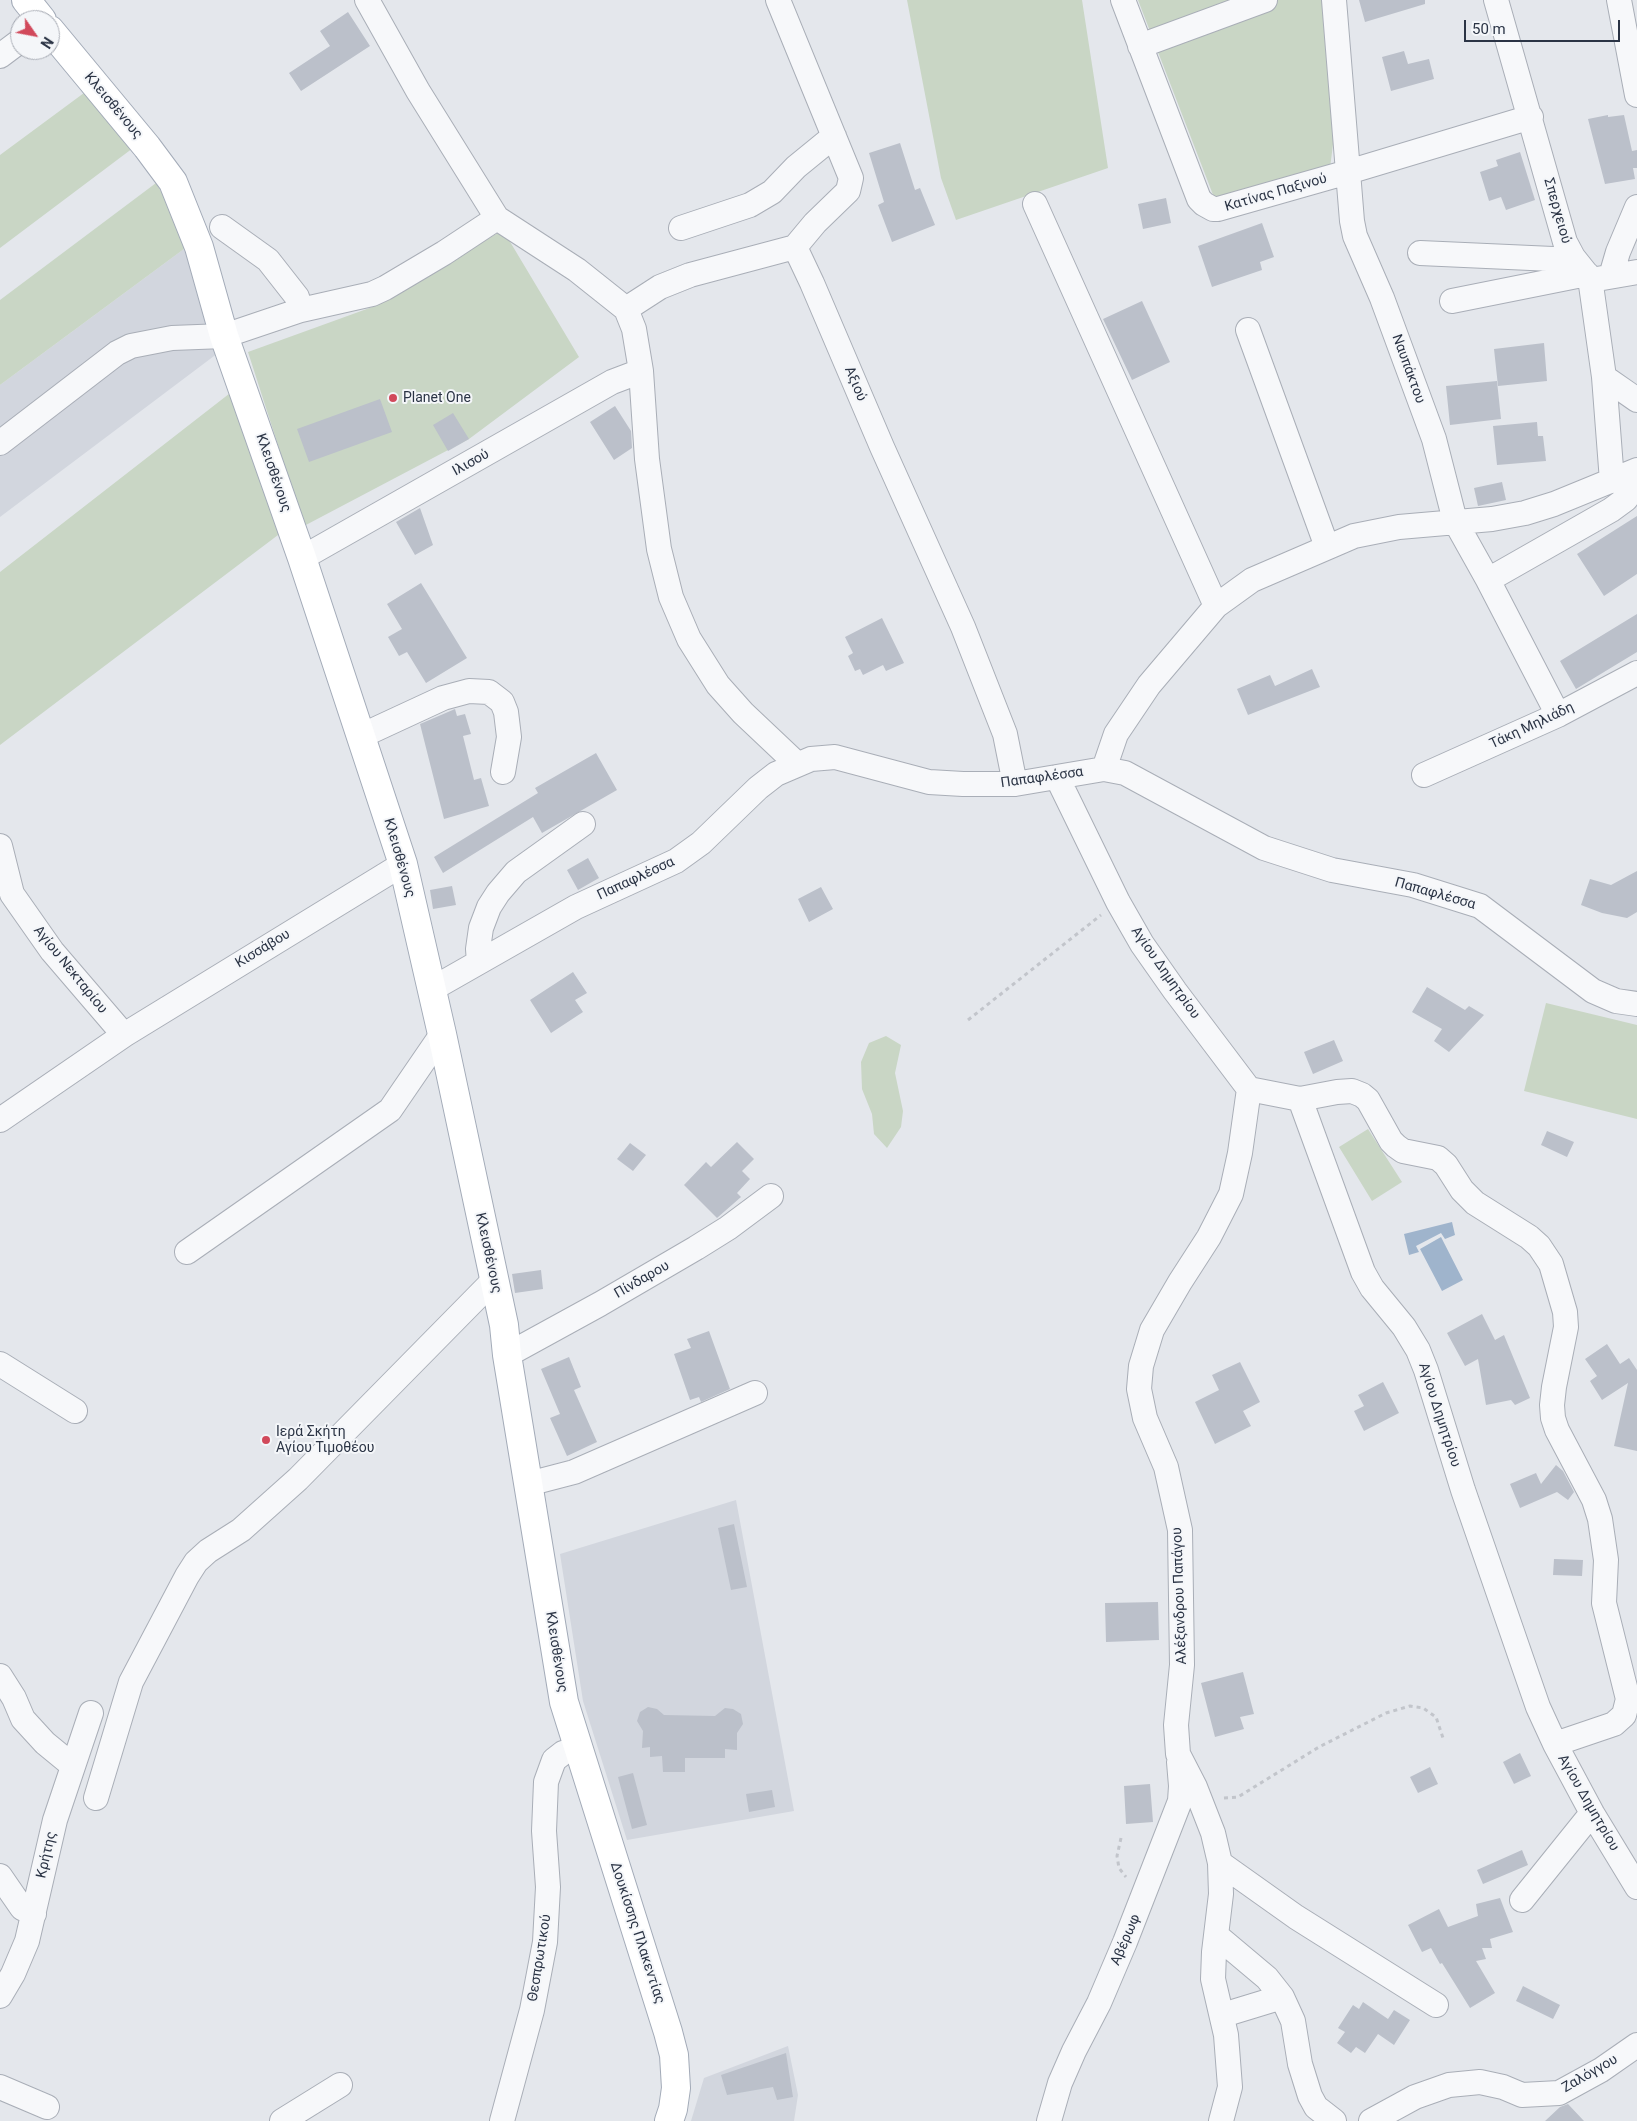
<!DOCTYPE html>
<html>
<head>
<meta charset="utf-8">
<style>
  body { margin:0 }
  #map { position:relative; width:1637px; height:2121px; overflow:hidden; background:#e4e7ec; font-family:Roboto,sans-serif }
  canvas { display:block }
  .north { position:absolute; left:10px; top:10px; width:50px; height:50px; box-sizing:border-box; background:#f4f6f9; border:1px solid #a4a8b1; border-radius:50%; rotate:123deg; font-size:14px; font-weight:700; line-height:20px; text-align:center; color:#2b3445 }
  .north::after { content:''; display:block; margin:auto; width:18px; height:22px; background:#d1495b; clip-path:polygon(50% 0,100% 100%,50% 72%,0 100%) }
  .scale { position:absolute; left:1464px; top:20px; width:156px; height:22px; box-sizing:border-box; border:2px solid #2b3445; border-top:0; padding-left:6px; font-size:15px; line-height:18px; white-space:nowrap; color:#2b3445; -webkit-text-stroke:4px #f4f6f9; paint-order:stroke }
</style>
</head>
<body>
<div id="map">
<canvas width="1637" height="2121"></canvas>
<div class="north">N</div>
<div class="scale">50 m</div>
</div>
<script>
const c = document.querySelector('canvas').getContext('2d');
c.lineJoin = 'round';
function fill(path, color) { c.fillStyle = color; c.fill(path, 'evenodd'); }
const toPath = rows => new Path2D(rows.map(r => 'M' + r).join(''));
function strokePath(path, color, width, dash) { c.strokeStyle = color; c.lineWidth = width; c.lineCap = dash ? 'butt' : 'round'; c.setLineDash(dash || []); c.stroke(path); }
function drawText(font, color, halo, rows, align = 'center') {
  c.font = font + ' Roboto,sans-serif'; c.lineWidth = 4; c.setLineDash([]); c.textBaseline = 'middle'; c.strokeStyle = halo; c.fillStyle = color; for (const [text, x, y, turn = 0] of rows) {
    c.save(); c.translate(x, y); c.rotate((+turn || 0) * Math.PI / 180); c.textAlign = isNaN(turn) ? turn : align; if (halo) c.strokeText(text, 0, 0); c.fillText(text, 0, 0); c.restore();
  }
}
fill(toPath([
  [188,246,222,350,0,517,0,385],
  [736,1500,794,1811,627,1840,583,1701,560,1554],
  [788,2046,798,2095,794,2121,691,2121,704,2078]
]), '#d2d6de');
fill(toPath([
  [907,0,1082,0,1108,168,956,220,941,178],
  [1138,0,1329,0,1337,113,1330,168,1215,200],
  [88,90,133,148,0,248,0,155],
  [156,183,176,217,188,246,0,385,0,300],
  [503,230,579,357,469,439,304,526,248,352,375,306],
  [234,390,282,532,0,745,0,572],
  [1546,1003,1637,1025,1637,1119,1524,1091],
  [886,1036,901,1045,895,1073,903,1111,901,1127,887,1148,874,1134,872,1114,862,1089,861,1062,869,1043],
  [1368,1129,1402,1182,1372,1201,1339,1147]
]), '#c9d6c5');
fill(toPath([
  [1452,1222,1455,1235,1445,1239,1441,1233,1416,1246,1419,1252,1409,1255,1404,1234],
  [1441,1237,1463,1280,1442,1291,1420,1249]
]), '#9fb4cc');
fill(toPath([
  [1359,0,1425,0,1425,4,1365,22],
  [348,12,370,46,301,91,289,73,330,46,320,31],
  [1404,51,1408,64,1429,59,1434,79,1391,91,1382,57],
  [1608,115,1608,117,1624,115,1632,151,1637,150,1637,168,1633,168,1635,179,1605,184,1588,119],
  [900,143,915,190,920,188,935,225,892,242,878,205,884,202,869,153],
  [1520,152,1535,200,1506,210,1501,197,1489,201,1480,172,1498,166,1496,160],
  [1166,198,1171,223,1143,229,1138,204],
  [1262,223,1274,257,1260,262,1262,270,1212,287,1198,246],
  [1142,301,1170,362,1132,380,1103,319],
  [1544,343,1547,381,1498,386,1494,349],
  [1497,381,1501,419,1450,425,1446,386],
  [380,399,392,432,309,462,297,429],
  [615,406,631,431,632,448,614,460,590,422],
  [453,413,469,439,448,451,433,425],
  [1537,422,1538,436,1543,436,1546,461,1497,465,1493,426],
  [1502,482,1506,500,1478,506,1474,488],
  [420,508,433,545,415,555,396,522],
  [1637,516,1637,574,1604,596,1577,554],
  [421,583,467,658,426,683,407,652,399,656,388,637,402,629,387,604],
  [1637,614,1637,652,1576,689,1560,661],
  [882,618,904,663,886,671,883,665,863,675,860,669,855,671,848,656,853,653,845,637],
  [1312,669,1320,687,1248,715,1237,689,1270,675,1275,686],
  [455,709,457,716,465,714,471,734,463,736,474,780,481,778,489,806,444,819,420,724],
  [596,753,617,790,542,833,533,817,443,873,434,857,538,793,535,788],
  [588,858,599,878,578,890,567,870],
  [1637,871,1637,912,1627,918,1602,913,1581,905,1590,879,1611,885],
  [452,886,456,905,433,909,430,890],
  [821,887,833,909,809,922,798,899],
  [573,972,587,993,575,1000,583,1012,551,1033,530,1000],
  [1427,987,1465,1010,1469,1006,1484,1015,1449,1052,1434,1041,1442,1029,1412,1012],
  [1334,1040,1343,1061,1313,1074,1304,1052],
  [1547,1131,1574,1142,1567,1157,1541,1145],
  [737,1142,754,1159,742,1171,750,1179,737,1193,741,1197,717,1218,684,1185,706,1162,711,1167],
  [630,1143,646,1155,633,1171,617,1159],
  [541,1270,543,1289,515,1293,512,1274],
  [1482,1314,1495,1340,1504,1335,1530,1398,1515,1405,1511,1400,1486,1405,1478,1359,1465,1366,1447,1333],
  [709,1331,730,1389,701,1402,699,1397,690,1400,674,1354,691,1348,687,1339],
  [1607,1344,1620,1364,1629,1358,1637,1370,1637,1451,1614,1446,1628,1383,1602,1400,1590,1381,1597,1376,1585,1359],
  [569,1357,581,1387,574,1390,597,1442,567,1456,550,1418,560,1414,541,1369],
  [1240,1362,1260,1402,1243,1411,1251,1426,1215,1444,1195,1402,1219,1390,1212,1375],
  [1383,1382,1399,1413,1364,1431,1354,1411,1364,1406,1358,1395],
  [1556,1465,1563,1471,1574,1492,1568,1500,1557,1492,1520,1508,1510,1484,1536,1473,1541,1484],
  [734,1524,747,1587,731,1590,718,1528],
  [1554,1559,1583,1560,1582,1576,1553,1575],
  [1158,1602,1159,1640,1106,1642,1105,1603],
  [1243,1672,1254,1714,1240,1717,1244,1729,1215,1737,1201,1683],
  [648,1707,657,1709,664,1715,715,1716,725,1708,733,1709,741,1714,743,1724,737,1733,737,1750,725,1749,725,1758,685,1758,685,1772,663,1772,662,1756,650,1757,650,1747,642,1748,643,1731,637,1721,640,1712],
  [1520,1753,1531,1776,1514,1784,1503,1762],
  [1430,1767,1438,1784,1418,1793,1410,1777],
  [633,1773,647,1825,632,1829,618,1777],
  [1150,1784,1153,1822,1126,1824,1124,1786],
  [772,1790,775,1807,749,1812,746,1794],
  [1522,1850,1528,1865,1483,1884,1477,1870],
  [1500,1898,1513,1932,1490,1939,1492,1948,1482,1948,1486,1959,1476,1961,1495,1993,1470,2008,1442,1963,1440,1964,1431,1948,1422,1952,1408,1925,1439,1909,1448,1927,1478,1916,1476,1904],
  [1523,1986,1560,2005,1553,2019,1516,2001],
  [1363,2002,1388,2019,1394,2010,1410,2020,1394,2045,1378,2034,1365,2053,1356,2047,1351,2053,1337,2043,1345,2032,1338,2028,1353,2005,1359,2009],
  [786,2053,793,2097,777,2100,773,2087,727,2095,721,2075],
  [1568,2104,1584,2121,1545,2121,1560,2107]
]), '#bbc0ca');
const minor = toPath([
  [367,0,418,91,497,218,577,270,626,309,634,329,641,371,647,459,659,549,671,597,689,639,718,685,743,713,797,764],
  [778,0,851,178,848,191,815,223,795,247],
  [1123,0,1199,199,1204,204,1213,209,1218,209,1348,172,1531,117],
  [1334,0,1352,221,1355,236,1382,298,1434,439,1455,521,1488,580,1558,715],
  [1496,0,1565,242,1573,257,1585,272,1591,285,1604,377,1612,481],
  [1619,0,1637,95],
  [1140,46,1265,0],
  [0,56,20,41],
  [1035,204,1216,606],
  [222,227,268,260,297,297,301,310],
  [681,228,750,205,772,192,796,167,834,136],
  [795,247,812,283,882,447,963,627,1005,734,1015,784],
  [1420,253,1575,260],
  [1611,276,1618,252,1637,207],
  [1597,279,1637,272],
  [1452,301,1587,274],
  [626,309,660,287,690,275,795,247],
  [1248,330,1327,547],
  [1604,377,1637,400],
  [0,443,117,353,131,346,172,338,224,336,301,310,372,294,385,288,444,253,497,218],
  [302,558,612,382,641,371],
  [1488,580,1611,510,1626,499,1637,483],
  [361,736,443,698,469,691,489,692,502,702,506,712,509,737,503,772],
  [1104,769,1116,734,1149,685,1216,606,1252,580,1354,536,1399,527,1492,519,1525,513,1554,504,1637,470],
  [1424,775,1558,715,1637,673],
  [1057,777,1118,902,1142,944,1175,991,1249,1089,1300,1099,1363,1272,1372,1288,1404,1327,1418,1350,1426,1370,1463,1490,1538,1707,1555,1744,1592,1813,1637,1887],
  [0,846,12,894,52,951,124,1035],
  [479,962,478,949,481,928,489,907,498,893,516,872,583,824],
  [432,989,576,907,676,861,701,843,758,788,776,774,811,759,835,757,929,782,963,784,1015,784,1104,769,1125,773,1264,848,1332,870,1413,885,1480,906,1593,991,1616,1001,1637,1004],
  [1300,1099,1337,1092,1352,1091,1362,1095,1368,1100,1391,1141,1396,1146,1403,1151,1438,1158,1446,1165,1462,1190,1475,1203,1529,1237,1539,1246,1551,1264,1565,1312,1566,1327,1554,1387,1552,1405,1553,1418,1557,1430,1594,1500,1600,1519,1606,1560,1604,1603,1628,1699,1624,1715,1614,1724,1555,1744],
  [0,1120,124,1035,403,864],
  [187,1252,390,1110,442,1034],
  [507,1355,600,1304,696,1248,728,1228,771,1196],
  [0,1364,75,1411],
  [528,1484,574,1472,755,1393],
  [0,1676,14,1698,23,1719,45,1743,73,1766],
  [96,1798,131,1682,187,1576,196,1562,208,1551,241,1530,298,1479,494,1280],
  [1220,1863,1296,1917,1436,2005],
  [0,1876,22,1908,34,1914],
  [1522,1900,1592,1813],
  [1217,1936,1267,1978,1282,1997,1293,2021,1300,2064,1310,2096,1316,2107,1334,2121],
  [0,1996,13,1974,27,1941,55,1820,91,1713],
  [1223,2015,1282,1997],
  [0,2087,47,2107],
  [282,2121,340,2085],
  [502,2121,532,2010,545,1942,548,1887,544,1831,546,1782,554,1760,563,1753,577,1748],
  [1049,2121,1060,2083,1074,2051,1099,2003,1125,1942,1180,1801,1181,1786,1179,1762],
  [1221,2121,1230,2087,1226,2035,1213,1979,1214,1952,1221,1894,1220,1863,1213,1833,1195,1787,1178,1754,1176,1725,1182,1665,1180,1530,1166,1467,1145,1418,1139,1389,1141,1366,1152,1330,1180,1282,1209,1237,1231,1194,1240,1153,1249,1089],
  [1371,2121,1415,2097,1449,2085,1480,2082,1503,2087,1522,2095,1559,2093,1601,2070,1637,2045]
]);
const major = toPath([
  [26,0,42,20],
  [50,30,147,147,173,182,199,247,224,336,302,558,403,864,442,1034,504,1325,507,1355,564,1702,668,2032,674,2055,676,2088,673,2109,669,2121]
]);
strokePath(minor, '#a9aeb7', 26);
strokePath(major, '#a3abb8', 30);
strokePath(toPath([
  [968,1020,1101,915],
  [1224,1798,1238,1797,1319,1747,1386,1713,1410,1706,1423,1708,1436,1717,1443,1738],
  [1121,1838,1117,1856,1119,1868,1126,1877]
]), '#c2c5cb', 3, [4, 4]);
strokePath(minor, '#f7f8fa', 24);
strokePath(major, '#fff', 28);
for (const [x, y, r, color] of [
  [393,398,5,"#d1495b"],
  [266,1440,5,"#d1495b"]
]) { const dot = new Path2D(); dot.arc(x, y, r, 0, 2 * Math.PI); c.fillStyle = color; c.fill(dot); strokePath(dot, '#f4f6f9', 2); }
drawText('14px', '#2b3445', '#f4f6f9', [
  ["Κλεισθένους",113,106,50],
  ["Κατίνας Παξινού",1276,193,-16],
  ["Σπερχειού",1557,211,74],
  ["Ναυπάκτου",1408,369,70],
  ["Αξιού",855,384,67],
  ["Ιλισού",471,463,-29],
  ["Κλεισθένους",273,473,71],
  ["Τάκη Μηλιάδη",1532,726,-25],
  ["Παπαφλέσσα",1042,778,-8],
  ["Κλεισθένους",399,858,74],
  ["Παπαφλέσσα",636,879,-25],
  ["Παπαφλέσσα",1435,894,16],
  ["Κισσάβου",263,949,-31],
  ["Αγίου Νεκταρίου",70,970,51],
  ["Αγίου Δημητρίου",1165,973,55],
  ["Κλεισθένους",488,1253,78],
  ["Πίνδαρου",642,1280,-30],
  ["Αγίου Δημητρίου",1439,1415,72],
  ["Αλέξανδρου Παπάγου",1180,1596,-92],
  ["Κλεισθένους",556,1652,81],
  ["Αγίου Δημητρίου",1588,1803,60],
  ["Κρήτης",47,1855,-77],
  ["Δουκίσσης Πλακεντίας",637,1933,72],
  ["Αβέρωφ",1126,1940,-67],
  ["Θεσπρωτικού",540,1958,-81],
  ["Ζαλόγγου",1590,2074,-30]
]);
drawText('14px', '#2b3445', '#f4f6f9', [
  ["Planet One",403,398],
  ["Ιερά Σκήτη",276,1432],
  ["Αγίου Τιμοθέου",276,1448]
], 'left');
</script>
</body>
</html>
